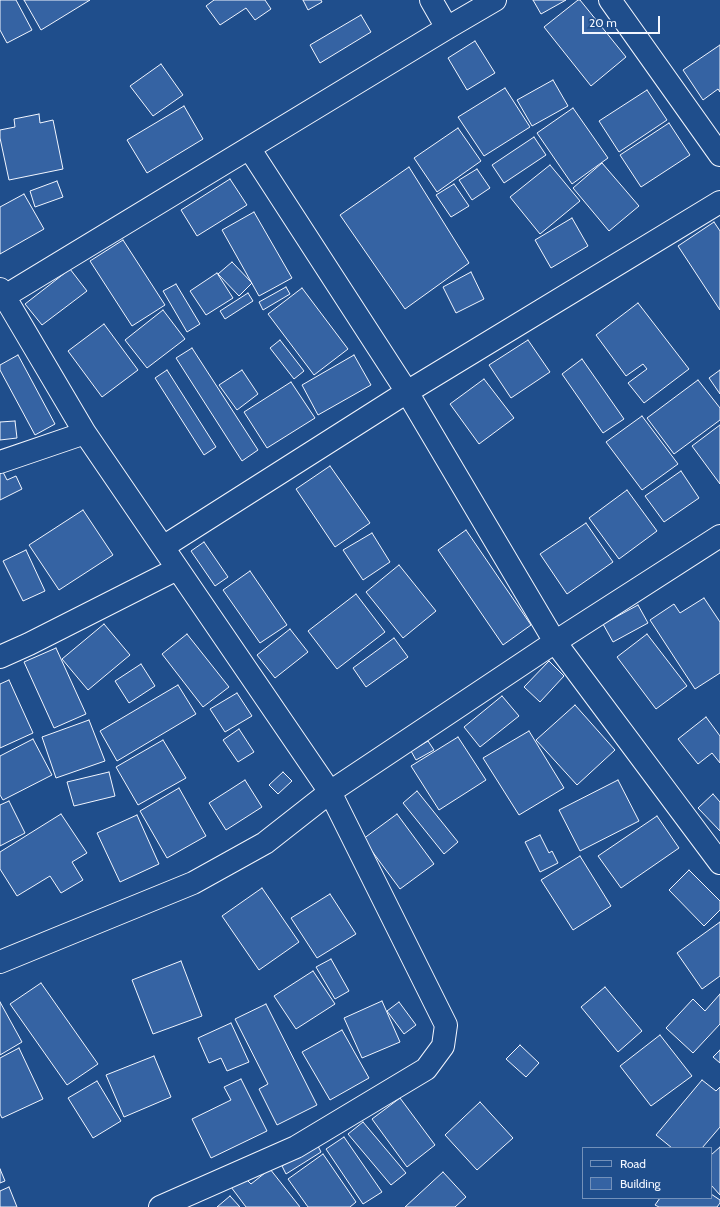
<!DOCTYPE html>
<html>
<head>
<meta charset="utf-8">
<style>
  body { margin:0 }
  #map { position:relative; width:720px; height:1207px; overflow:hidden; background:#1f4e8c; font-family:Cabin,sans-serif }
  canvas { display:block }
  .legend { position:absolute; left:582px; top:1147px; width:130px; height:52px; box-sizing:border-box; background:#1f4e8c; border:1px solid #7391ba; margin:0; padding:5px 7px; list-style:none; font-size:12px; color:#f2f6ff }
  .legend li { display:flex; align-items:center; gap:8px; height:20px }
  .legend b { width:20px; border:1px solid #7391ba }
  .scale { position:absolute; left:582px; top:16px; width:78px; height:18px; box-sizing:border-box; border:2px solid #f2f6ff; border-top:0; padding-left:5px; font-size:12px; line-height:14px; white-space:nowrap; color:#f2f6ff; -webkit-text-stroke:3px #1f4e8c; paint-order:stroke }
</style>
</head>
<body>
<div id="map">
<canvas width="720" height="1207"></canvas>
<ul class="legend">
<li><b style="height:5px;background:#1f4e8c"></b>Road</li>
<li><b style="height:11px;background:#3563a3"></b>Building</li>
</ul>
<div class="scale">20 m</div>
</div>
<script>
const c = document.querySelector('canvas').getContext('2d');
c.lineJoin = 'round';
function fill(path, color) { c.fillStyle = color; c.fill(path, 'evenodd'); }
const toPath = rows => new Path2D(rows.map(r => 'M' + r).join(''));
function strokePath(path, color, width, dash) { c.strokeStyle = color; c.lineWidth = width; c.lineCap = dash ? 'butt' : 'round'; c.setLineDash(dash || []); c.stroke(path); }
const building = toPath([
  [0,0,16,0,32,30,7,43,0,30,0,0],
  [24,0,90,0,41,30,24,0],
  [214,0,265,0,271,9,255,20,246,8,220,25,206,6,214,0],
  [303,0,321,0,322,2,308,10,303,0],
  [533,0,566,0,541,14,533,0],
  [578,0,580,0,626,57,591,86,544,27,578,0],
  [361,15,371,32,320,63,310,45,361,15],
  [475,41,495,73,467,90,448,58,475,41],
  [720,45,720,92,718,89,703,100,683,70,720,45],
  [161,64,183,95,153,116,130,86,161,64],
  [553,80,568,106,532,126,517,100,553,80],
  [505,88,530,127,484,156,458,117,505,88],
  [647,90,667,120,619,152,599,121,647,90],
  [184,106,203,139,147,173,127,140,184,106],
  [573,108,608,158,572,184,537,133,573,108],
  [39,114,40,123,53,120,63,169,9,180,0,138,0,130,15,127,14,119,39,114],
  [669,123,690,155,641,187,620,155,669,123],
  [458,128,481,161,437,192,414,158,458,128],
  [534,137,546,155,504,183,492,165,534,137],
  [602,163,639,206,609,231,573,188,602,163],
  [550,165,580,201,540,234,510,197,550,165],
  [409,167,469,263,405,309,340,215,409,167],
  [477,169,490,188,472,200,459,180,477,169],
  [230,179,247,205,197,236,181,210,230,179],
  [57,181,63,197,35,207,30,191,57,181],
  [454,184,469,206,451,217,436,195,454,184],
  [24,194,44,229,0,254,0,207,24,194],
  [254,212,292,278,259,296,222,230,254,212],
  [572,218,588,246,551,268,535,240,572,218],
  [714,222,720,231,720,310,678,246,714,222],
  [123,240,165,305,132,326,90,261,123,240],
  [232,262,252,283,239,296,218,274,232,262],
  [70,269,87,291,42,325,25,304,70,269],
  [471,272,484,299,456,313,443,287,471,272],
  [217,273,233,298,206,315,190,291,217,273],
  [176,284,200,324,187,332,163,291,176,284],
  [286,287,290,294,263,310,259,302,286,287],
  [302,288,348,349,314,375,268,314,302,288],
  [248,293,253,301,225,319,220,311,248,293],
  [638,303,689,369,644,403,628,383,647,369,643,364,626,376,596,335,638,303],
  [163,310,185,339,147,368,125,340,163,310],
  [104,324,138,370,102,397,68,351,104,324],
  [280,340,304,371,294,379,270,348,280,340],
  [528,340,550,372,511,398,489,365,528,340],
  [192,348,258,450,242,461,176,358,192,348],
  [18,355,55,424,35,435,0,370,0,365,18,355],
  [354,355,371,385,318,415,302,385,354,355],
  [582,359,624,419,603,433,562,374,582,359],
  [167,370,216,447,204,455,155,378,167,370],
  [242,370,258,394,237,410,219,385,242,370],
  [720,370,720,394,709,378,720,370],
  [484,379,514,418,479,444,450,404,484,379],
  [698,380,720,408,720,420,674,454,647,418,698,380],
  [291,382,315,418,267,448,244,412,291,382],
  [642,416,678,464,642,490,606,442,642,416],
  [15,421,17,438,0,440,0,422,15,421],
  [720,425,720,484,692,446,720,425],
  [330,466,370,523,335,547,296,489,330,466],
  [1,468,7,480,16,476,22,489,0,500,0,469,1,468],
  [681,471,699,498,664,522,645,496,681,471],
  [627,490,657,531,619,559,589,518,627,490],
  [83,510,113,555,59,590,29,545,83,510],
  [586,523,613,562,567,594,540,554,586,523],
  [466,530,531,625,503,645,438,550,466,530],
  [372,533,390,562,363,580,343,550,372,533],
  [204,542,228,577,215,586,191,551,204,542],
  [26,550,45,591,23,601,3,561,26,550],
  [399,565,436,611,403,638,366,592,399,565],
  [250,571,287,625,260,643,223,590,250,571],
  [356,594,385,632,337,669,308,631,356,594],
  [704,598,720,622,720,673,695,689,650,620,674,604,680,613,704,598],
  [638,605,648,623,613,642,603,624,638,605],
  [104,624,130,655,88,690,62,659,104,624],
  [290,629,308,652,275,678,257,655,290,629],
  [187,634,229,687,203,707,162,654,187,634],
  [647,634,687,686,656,709,617,657,647,634],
  [394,638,408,657,366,687,353,668,394,638],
  [56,648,86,714,54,728,24,662,56,648],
  [549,661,564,676,540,702,524,687,549,661],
  [141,664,155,686,129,703,115,681,141,664],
  [9,680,33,733,0,748,0,684,9,680],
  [178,685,196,714,117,761,100,731,178,685],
  [237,693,252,716,225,732,210,709,237,693],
  [502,696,519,716,480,747,464,727,502,696],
  [575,705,615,750,577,785,536,740,575,705],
  [706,717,720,736,720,763,712,753,698,764,678,739,706,717],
  [89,720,105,761,56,778,42,737,89,720],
  [239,729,254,752,238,762,223,740,239,729],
  [529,731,564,788,519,815,483,758,529,731],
  [458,737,486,780,439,810,411,766,458,737],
  [33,739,52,775,3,800,0,795,0,756,33,739],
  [163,740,186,778,138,805,116,767,163,740],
  [428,741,434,750,416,760,411,751,428,741],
  [109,772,115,796,74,806,67,782,109,772],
  [283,772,292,781,278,794,269,785,283,772],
  [245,780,262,807,226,830,209,803,245,780],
  [618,780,639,821,580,851,559,810,618,780],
  [179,788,206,836,167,858,140,811,179,788],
  [417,791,458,842,444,854,403,803,417,791],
  [713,794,720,802,720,831,698,808,713,794],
  [9,801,25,833,0,846,0,805,9,801],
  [61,814,87,853,72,862,83,880,61,893,50,876,17,896,0,869,0,852,61,814],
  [397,814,434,864,400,889,363,839,397,814],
  [137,815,159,864,120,882,97,833,137,815],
  [657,816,679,848,621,888,598,856,657,816],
  [540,835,549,853,552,851,558,863,540,872,525,842,540,835],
  [580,856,611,906,573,930,541,880,580,856],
  [689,870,720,901,720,910,704,926,669,890,689,870],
  [262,888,299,942,259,970,222,916,262,888],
  [330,894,356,934,317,958,291,918,330,894],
  [720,922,720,976,702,989,677,953,720,922],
  [331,959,349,991,335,999,316,967,331,959],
  [181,961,202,1016,153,1034,132,980,181,961],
  [313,971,335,1004,296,1029,274,996,313,971],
  [41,983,98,1064,67,1085,10,1004,41,983],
  [605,987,642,1031,618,1052,581,1007,605,987],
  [720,994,720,1024,693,1053,666,1028,693,999,705,1011,720,994],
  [382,1001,400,1042,362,1058,344,1018,382,1001],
  [0,1002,22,1042,0,1055,0,1002],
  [399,1002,416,1025,404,1034,387,1011,399,1002],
  [266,1004,317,1105,277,1125,259,1089,268,1084,235,1019,266,1004],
  [231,1023,249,1062,227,1071,221,1058,209,1063,198,1038,231,1023],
  [342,1030,369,1078,330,1100,302,1052,342,1030],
  [660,1035,692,1076,651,1106,620,1066,660,1035],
  [520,1045,539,1063,526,1077,506,1059,520,1045],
  [19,1048,43,1099,2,1118,0,1114,0,1058,19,1048],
  [720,1050,720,1063,713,1057,720,1050],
  [154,1056,171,1097,124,1117,106,1075,154,1056],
  [241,1079,267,1131,211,1158,192,1119,231,1100,224,1087,241,1079],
  [702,1080,716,1091,720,1087,720,1127,702,1148,672,1148,656,1135,702,1080],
  [97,1081,121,1121,93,1138,68,1098,97,1081],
  [400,1098,435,1145,407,1167,372,1119,400,1098],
  [480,1102,513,1138,477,1170,445,1135,480,1102],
  [363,1122,406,1173,391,1185,348,1134,363,1122],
  [344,1137,382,1192,363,1204,326,1149,344,1137],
  [317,1144,321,1152,286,1174,282,1166,317,1144],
  [720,1147,720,1195,711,1185,711,1155,720,1147],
  [323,1154,356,1202,350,1207,308,1207,288,1179,323,1154],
  [0,1169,5,1181,0,1183,0,1169],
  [270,1169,300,1207,246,1207,231,1187,244,1177,251,1184,270,1169],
  [443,1172,466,1197,455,1207,405,1207,443,1172],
  [9,1187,17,1207,0,1207,0,1191,9,1187],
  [711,1194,720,1200,720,1203,717,1207,659,1207,655,1205,660,1198,711,1198,711,1194],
  [230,1196,240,1207,217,1207,230,1196]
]);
fill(building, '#3563a3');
strokePath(building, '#f2f6ff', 1);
const street = toPath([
  [431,0,447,28],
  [610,0,720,155],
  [249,148,407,392,555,642,720,863],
  [0,289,85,433,330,792,446,1025,443,1046,426,1069,296,1147,160,1207],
  [5,296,447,28,495,0],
  [0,462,85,433],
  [163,547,407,392,720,202],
  [0,657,29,644,177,569],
  [0,962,193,883,265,843,330,792,555,642,720,536]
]);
strokePath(street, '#f2f6ff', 24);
strokePath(street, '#1f4e8c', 22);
</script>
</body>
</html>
